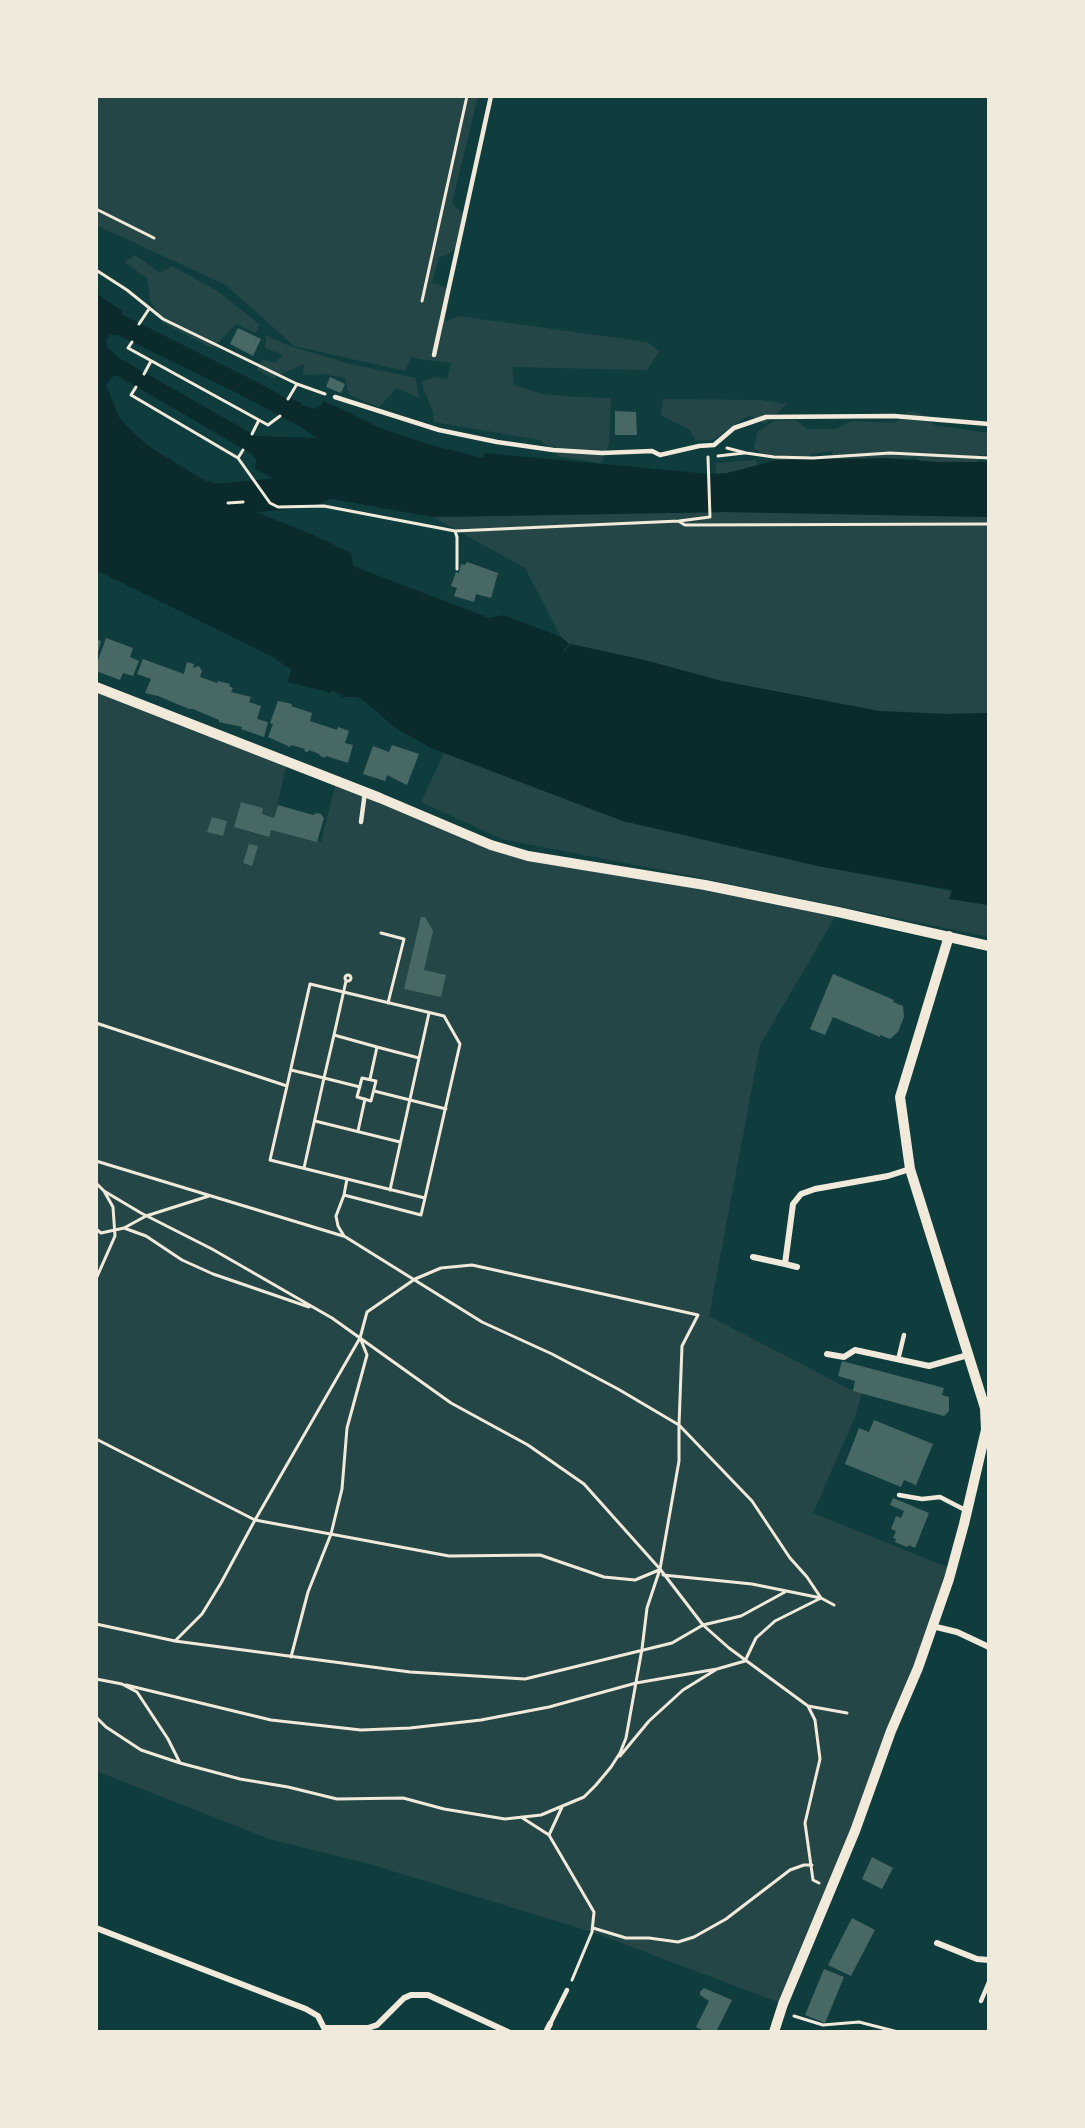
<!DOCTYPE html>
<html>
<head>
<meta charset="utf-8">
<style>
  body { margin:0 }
  #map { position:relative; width:1085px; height:2128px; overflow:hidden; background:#0f3d3e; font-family:"Public Sans",sans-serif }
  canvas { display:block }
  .frame { position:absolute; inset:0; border:98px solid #f1e9da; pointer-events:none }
</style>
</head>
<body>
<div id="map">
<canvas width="1085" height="2128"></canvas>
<div class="frame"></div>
</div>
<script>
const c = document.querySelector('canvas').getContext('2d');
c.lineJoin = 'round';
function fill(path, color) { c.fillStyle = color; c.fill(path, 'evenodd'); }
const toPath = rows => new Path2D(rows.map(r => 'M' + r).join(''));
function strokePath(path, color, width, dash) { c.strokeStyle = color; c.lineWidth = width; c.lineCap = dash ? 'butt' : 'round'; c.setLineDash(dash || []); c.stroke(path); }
fill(toPath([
  [96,96,478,96,452,203,467,217,460,245,447,255,439,257,432,284,437,284,451,290,445,322,458,316,647,342,660,351,647,370,512,367,514,385,542,394,577,397,611,398,609,443,601,463,560,457,540,440,434,422,433,412,421,382,435,377,447,379,451,363,418,359,412,356,405,371,294,346,226,285,96,225],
  [135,255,160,273,172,266,219,292,260,325,255,333,236,324,212,348,163,323,150,300,147,278,124,262],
  [266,335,290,346,350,364,416,378,419,398,397,388,379,407,349,395,345,378,323,374,303,375,304,364,273,378,257,370,262,359,275,363,283,355,265,348],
  [663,399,761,400,787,404,765,424,749,415,713,440,696,441,689,429,661,415],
  [908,411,922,414,934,425,989,433,989,455,979,455,978,472,937,472,915,457,876,463,829,464,833,451,811,454,795,468,754,449,757,432,774,421,796,420,807,429,836,429,851,421,895,423],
  [756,460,761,472,715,482,716,463],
  [726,512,989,517,989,713,945,714,879,711,722,681,644,660,569,644,561,637,525,568,433,517],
  [96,687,287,763,274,818,262,814,263,808,241,802,234,827,268,837,271,830,321,842,336,782,491,845,838,912,760,1045,709,1316,853,1391,862,1393,855,1417,813,1513,952,1569,783,2004,592,1932,366,1863,272,1840,96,1771],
  [444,753,623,821,818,866,952,891,950,899,989,905,989,937,706,879,502,839,421,802]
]), '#244646');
fill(toPath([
  [96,293,121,310,123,315,261,384,287,399,288,397,301,403,301,405,315,409,320,406,324,401,383,429,431,445,483,458,484,453,710,474,727,473,777,460,885,458,938,462,989,462,989,517,726,512,433,517,326,498,292,503,289,489,293,488,255,469,256,460,252,454,118,376,113,376,106,385,119,417,129,428,147,445,229,496,242,496,244,512,255,512,309,533,351,553,353,566,489,618,504,615,561,637,569,644,563,651,564,652,571,644,644,660,722,681,879,711,945,714,989,713,989,905,949,899,952,890,818,866,623,821,431,748,392,726,378,712,358,697,341,697,342,695,332,691,330,694,325,691,287,682,292,670,271,656,96,570],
  [110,335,118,335,239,394,301,427,317,438,256,436,119,358,107,347,106,339]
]), '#0a2a2b');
strokePath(toPath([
  [201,496,215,500,309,491,331,481]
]), '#0a2a2b', 32);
fill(toPath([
  [238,328,261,339,253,356,230,344],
  [330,377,345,384,341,393,326,387],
  [615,411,636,412,637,435,615,435],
  [467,562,498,573,491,598,476,594,474,602,454,596,457,588,451,586,456,572,459,573,461,564,465,565],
  [106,638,133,648,130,657,139,661,133,676,123,673,120,680,96,671,96,666],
  [96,639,101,641,96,660],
  [143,659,184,674,187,662,194,664,193,668,199,666,202,671,200,677,217,683,218,681,230,684,229,686,233,688,231,692,251,697,249,702,261,706,257,719,268,722,264,737,241,729,242,727,219,722,219,720,193,709,189,709,158,696,145,693,151,679,137,674],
  [278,701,292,704,291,706,312,713,310,721,337,730,338,727,349,731,345,743,353,745,348,763,326,756,325,758,320,756,319,754,309,750,308,752,304,751,305,749,291,745,290,747,268,737,273,724,270,723],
  [392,745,419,754,407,785,387,775,385,781,363,774,373,746,389,752],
  [241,802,263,808,262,814,274,818,278,805,313,815,317,813,321,814,324,818,317,842,271,830,269,837,234,827],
  [212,817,227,821,223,836,207,832],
  [249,844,258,846,252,866,243,863],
  [421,917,425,917,433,931,424,970,446,975,441,997,404,989],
  [833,974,894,1000,893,1002,903,1006,904,1017,898,1032,890,1039,880,1035,880,1037,833,1017,825,1035,810,1029],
  [842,1361,944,1388,942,1395,949,1397,949,1411,944,1416,853,1391,855,1381,838,1376],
  [874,1420,933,1444,916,1485,904,1480,901,1487,845,1464,859,1428,869,1432],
  [893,1498,929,1513,915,1548,909,1545,907,1547,895,1542,896,1539,893,1538,896,1531,891,1529,896,1516,901,1518,904,1511,890,1505],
  [872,1857,893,1868,882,1889,862,1879],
  [852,1918,875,1930,851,1976,828,1965],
  [824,1969,844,1977,825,2023,805,2015],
  [704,1988,732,2000,716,2032,706,2032,696,2027,709,2001,700,1995,700,1992]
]), '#486865');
strokePath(toPath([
  [96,209,154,238],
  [96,270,127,290,163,319,297,384,325,394],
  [422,301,467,96],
  [139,324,149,309],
  [132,342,128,348,268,425,280,416],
  [144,374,151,361],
  [136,387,131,395,238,458,270,503,278,507,324,506,455,531,679,521,710,517,708,457],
  [288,399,297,384],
  [252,434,259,420],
  [727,448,746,453,774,457,813,458,890,453,989,458],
  [718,456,744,453],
  [238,458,243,450],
  [228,503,243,502],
  [680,522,685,525,989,524],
  [455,531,457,537,457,569],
  [381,933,404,939,388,1003],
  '345 978a3 3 0 1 1 6 0a3 3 0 1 1-6 0Z',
  [346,981,334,1035,377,1047,370,1079],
  [96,1023,287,1086,270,1160,347,1179,344,1195,421,1215,425,1198,347,1179],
  [334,1035,324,1078,360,1087],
  [377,1047,419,1058],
  [291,1070,324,1078,304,1168],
  [362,1078,376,1081,371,1101,357,1097,362,1078],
  [287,1086,310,984,444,1016,460,1044,425,1198],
  [374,1091,446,1109],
  [315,1121,400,1142],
  [358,1131,365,1099],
  [96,1161,343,1236],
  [96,1183,104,1191,141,1213,212,1249,332,1318,451,1403,528,1445,584,1484,660,1569,703,1625,729,1648,808,1706,847,1713],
  [390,1190,429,1013],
  [344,1195,336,1216,338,1226,344,1236,482,1322,552,1354,618,1389,679,1425,752,1501,790,1558,807,1577,821,1598,834,1605],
  [124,1228,146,1216,209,1196],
  [96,1229,101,1233,124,1228,146,1236,182,1260,213,1274,309,1307],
  [96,1279,115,1236,113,1207,104,1191],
  [96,1439,255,1520,449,1556,540,1555,604,1577,635,1580,659,1570],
  [96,1624,175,1641,410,1672,525,1679,672,1643,703,1625,741,1616,785,1592],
  [291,1657,308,1592,331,1534,342,1489,347,1428,367,1355,361,1340],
  [96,1679,122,1684,137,1692,168,1739,180,1763,240,1779,288,1787,337,1799,403,1798,444,1809,505,1819,541,1815,584,1797,596,1785,611,1767,620,1753,626,1738,642,1649,647,1608,660,1569,679,1461,679,1425,682,1346,698,1315,472,1265,441,1268,415,1279,367,1312,360,1338,255,1520,221,1583,202,1614,175,1641],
  [126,1685,271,1720,361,1730,410,1728,481,1720,549,1707,636,1683,717,1669],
  [808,1706,815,1720,820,1759,805,1823,813,1880,819,1883],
  [96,1717,106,1727,141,1750,180,1763],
  [620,1756,649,1721,683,1690,717,1669,745,1661,756,1638,775,1621,821,1598,752,1584,663,1575],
  [521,1817,549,1835,594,1912,592,1932,572,1980],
  [549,1835,562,1807],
  [593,1928,626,1938,649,1938,678,1942,694,1937,726,1919,790,1870,804,1865,812,1865],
  [794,2016,823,2025,859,2022,898,2032]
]), '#f1e9da', 3);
strokePath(toPath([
  [434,355,491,96],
  [335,397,439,430,497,442,553,450,602,453,652,451,660,455,699,446,714,445,734,428,766,417,894,416,989,424],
  [361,822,365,792],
  [898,1360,904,1335],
  [899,1495,922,1499,940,1497,967,1511],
  [981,2001,989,1982],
  [550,2024,567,1990]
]), '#f1e9da', 4.5);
strokePath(toPath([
  [753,1257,785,1264],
  [797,1267,785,1264,793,1204,801,1194,815,1189,888,1176,910,1169],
  [827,1354,844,1357,855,1350,929,1366,968,1355],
  [932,1626,957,1632,989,1647],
  [96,1928,306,2009,318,2016,326,2032],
  [937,1943,977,1959,989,1960],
  [325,2028,368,2028,377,2025,404,1998,411,1995,428,1995,508,2032],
  [546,2032,550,2024]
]), '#f1e9da', 6);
strokePath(toPath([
  [96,687,380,798,491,845,528,856,705,885,838,912,989,946],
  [774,2032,783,2004,855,1831,891,1731,918,1668,949,1579,964,1524,986,1430,985,1408,910,1169,900,1097,949,936]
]), '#f1e9da', 10);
</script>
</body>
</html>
